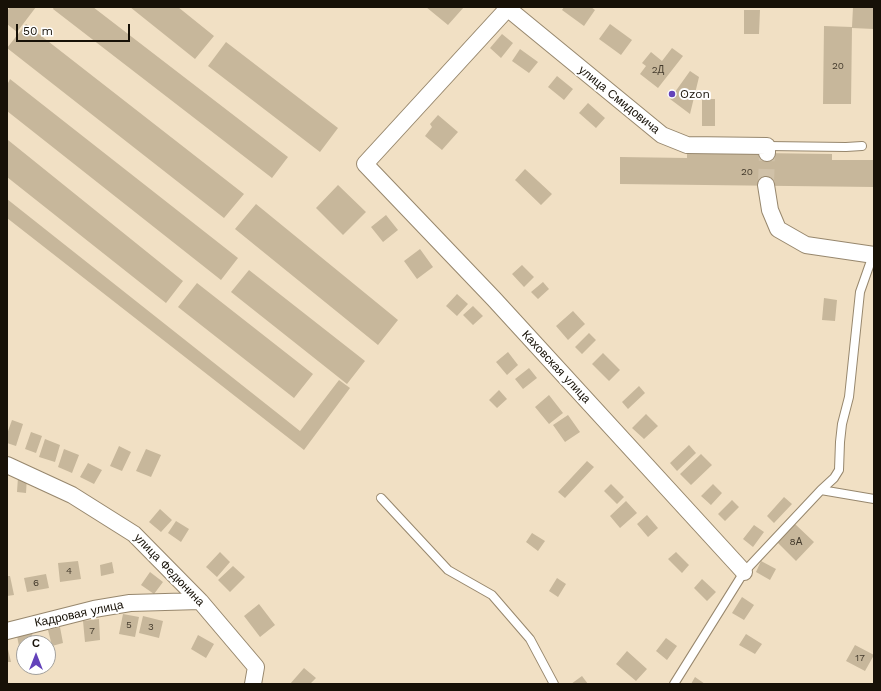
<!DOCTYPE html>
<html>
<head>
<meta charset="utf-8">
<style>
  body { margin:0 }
  #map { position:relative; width:881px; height:691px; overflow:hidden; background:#f1e0c4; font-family:"Work Sans",sans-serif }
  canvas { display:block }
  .frame { position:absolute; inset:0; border:8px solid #171107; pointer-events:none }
  .north { position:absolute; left:16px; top:635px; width:40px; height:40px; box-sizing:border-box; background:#fff; border:1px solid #a2a09c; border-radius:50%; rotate:0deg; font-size:11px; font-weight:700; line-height:16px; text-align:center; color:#171107 }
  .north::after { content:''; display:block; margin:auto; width:14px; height:18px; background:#6342ba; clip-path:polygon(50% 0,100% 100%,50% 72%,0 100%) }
  .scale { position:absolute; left:16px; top:24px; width:114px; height:18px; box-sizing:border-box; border:2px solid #171107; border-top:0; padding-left:5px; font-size:12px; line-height:14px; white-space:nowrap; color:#171107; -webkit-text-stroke:3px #fff; paint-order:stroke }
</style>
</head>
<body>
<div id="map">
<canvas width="881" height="691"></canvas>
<div class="frame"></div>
<div class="north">С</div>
<div class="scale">50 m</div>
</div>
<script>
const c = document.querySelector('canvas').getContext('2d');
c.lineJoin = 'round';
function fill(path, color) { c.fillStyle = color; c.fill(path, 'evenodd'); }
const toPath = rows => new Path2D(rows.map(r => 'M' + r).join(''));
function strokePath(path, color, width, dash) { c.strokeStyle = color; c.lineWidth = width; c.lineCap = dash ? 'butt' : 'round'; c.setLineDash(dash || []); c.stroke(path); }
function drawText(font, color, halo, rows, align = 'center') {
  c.font = font + ' "Work Sans",sans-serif'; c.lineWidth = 4; c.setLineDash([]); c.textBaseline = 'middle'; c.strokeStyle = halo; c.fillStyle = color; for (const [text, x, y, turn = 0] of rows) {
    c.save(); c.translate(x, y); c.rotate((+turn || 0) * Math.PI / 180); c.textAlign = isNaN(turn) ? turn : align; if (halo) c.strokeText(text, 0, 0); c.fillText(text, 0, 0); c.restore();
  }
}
fill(toPath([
  [10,7,36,7,17,32,7,24,7,11],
  [54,7,93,7,288,157,272,178,53,9],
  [130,7,178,7,214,36,195,59],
  [426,7,464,7,448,25],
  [564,7,591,7,595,10,584,26,562,10],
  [853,7,874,7,874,29,852,28,851,104,823,104,824,26,852,27],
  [744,10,760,10,759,34,744,34],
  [26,24,244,194,224,218,7,48],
  [610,24,632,40,621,55,599,39],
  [502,34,513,43,501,58,490,48],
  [226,42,338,128,320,152,208,66],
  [672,48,683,56,658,88,640,74,646,66,642,63,651,52,662,61],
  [520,49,538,62,529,73,512,61],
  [690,71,699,77,690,114,670,99],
  [557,76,573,89,564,100,548,87],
  [10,79,238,258,221,280,7,111,7,85],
  [702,99,715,99,715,126,702,126],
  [588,103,605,118,596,128,579,113],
  [438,115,458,132,442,150,425,136,432,127,430,124],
  [8,140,183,281,166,303,7,177],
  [687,152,832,154,832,160,874,160,874,187,620,184,620,157,687,158],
  [525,169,552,194,541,205,515,180],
  [338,185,366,212,343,235,316,208],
  [7,199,300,431,339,380,350,388,304,450,7,218],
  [256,204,398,320,378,345,235,229],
  [386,215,398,230,383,242,371,227],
  [420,249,433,267,417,279,404,261],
  [522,265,534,277,524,287,512,274],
  [249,270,365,361,347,384,231,292],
  [543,282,549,289,538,299,531,292],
  [197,283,313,374,294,398,178,307],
  [457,294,468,304,457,316,446,306],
  [824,298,837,300,835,321,822,320],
  [473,306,483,316,473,325,463,315],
  [573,311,585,324,568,340,556,326],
  [589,333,596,340,582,354,575,347],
  [508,352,518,365,507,375,496,362],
  [603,353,620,370,609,381,592,364],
  [529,368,537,378,523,389,515,379],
  [639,386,645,393,628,409,622,402],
  [499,390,507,399,497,408,489,400],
  [549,395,563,413,549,424,535,407],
  [646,414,658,426,644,439,632,428],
  [568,415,580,432,565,442,553,425],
  [12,420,23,424,16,446,7,443,7,434],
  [31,432,42,436,36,453,25,449],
  [45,439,60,445,55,462,39,457],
  [689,445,696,453,677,471,670,463],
  [119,446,131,452,122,471,110,466],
  [64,449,79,455,72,473,58,467],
  [146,449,161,455,151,477,136,471],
  [701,454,712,465,691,485,680,474],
  [587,461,594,467,565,498,558,492],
  [88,463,102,470,94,484,80,477],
  [18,477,27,477,26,493,17,492],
  [611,484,624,497,617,504,604,491],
  [713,484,722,493,711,505,701,496],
  [784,497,792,504,774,523,767,516],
  [732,500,739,507,725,521,718,514],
  [626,501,637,513,620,528,610,516],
  [160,509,172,520,161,532,149,522],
  [647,515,658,528,648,537,637,524],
  [176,521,189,529,181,542,168,533],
  [795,524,814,542,796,561,777,542],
  [754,525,764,532,753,547,743,539],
  [532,533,545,541,538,551,526,542],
  [220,552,230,562,217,577,206,567],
  [676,552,689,565,682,573,668,559],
  [78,561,81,579,60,582,58,563],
  [761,561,776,569,770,580,756,572],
  [112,562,114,573,101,576,100,565],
  [233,566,245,577,230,592,218,580],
  [150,572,163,582,154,594,141,585],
  [46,574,49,588,27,592,24,578],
  [7,576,10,576,14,595,7,596],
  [557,578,566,584,558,597,549,591],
  [702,579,716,592,707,601,694,588],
  [742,597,754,605,744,620,732,613],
  [259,604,275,625,260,637,244,616],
  [123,614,139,617,135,637,119,634],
  [143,616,163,621,159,638,139,633],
  [99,619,100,640,85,642,83,621],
  [60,627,63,643,52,646,48,630],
  [32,633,34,643,24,643,24,660,22,661,17,636],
  [746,634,762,644,755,654,739,645],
  [198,635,214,644,206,658,191,649],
  [666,638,677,646,667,660,656,651],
  [7,645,11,662,7,662],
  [855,645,874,655,865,671,846,661],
  [627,651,647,669,636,681,616,664],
  [304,668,316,678,310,684,290,684],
  [582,676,588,684,571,684],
  [695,677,705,684,691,684]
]), '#c7b79b');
strokePath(toPath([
  [766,185,767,153]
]), '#d0c1a8', 16, [16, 8]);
const lane = toPath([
  [767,146,846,147,862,146],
  [821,490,834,478,839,470,840,442,842,424,849,397,860,292,873,255],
  [381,498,448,570,492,595,530,639,554,684],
  [674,684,744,572,821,490,874,499]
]);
const street = toPath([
  [506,7,662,135,687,145,767,146,767,153],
  [508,8,365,164,494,299,744,572],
  [766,185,770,210,778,229,806,245,874,255],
  [7,465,72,495,134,534,200,601,256,667,253,684],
  [7,631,94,609,130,603,200,601]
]);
strokePath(lane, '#97876d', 10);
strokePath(street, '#97876d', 18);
strokePath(lane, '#fff', 8);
strokePath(street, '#fff', 16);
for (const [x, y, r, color] of [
  [672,94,4,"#6342ba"]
]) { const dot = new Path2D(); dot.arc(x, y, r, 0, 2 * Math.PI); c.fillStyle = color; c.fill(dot); strokePath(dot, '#fff', 1.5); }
drawText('10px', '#433a2c', null, [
  ["20",838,66],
  ["2Д",658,70],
  ["20",747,172],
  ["8А",796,542],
  ["4",69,571],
  ["6",36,583],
  ["5",129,625],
  ["3",151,627],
  ["7",92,631],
  ["17",860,658]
]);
drawText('12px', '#171107', '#fff', [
  ["Ozon",680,94]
], 'left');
drawText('12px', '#171107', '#fff', [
  ["улица Смидовича",619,100,39],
  ["Каховская улица",556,367,47],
  ["улица Федюнина",169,570,46],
  ["Кадровая улица",79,614,-12]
]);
</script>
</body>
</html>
